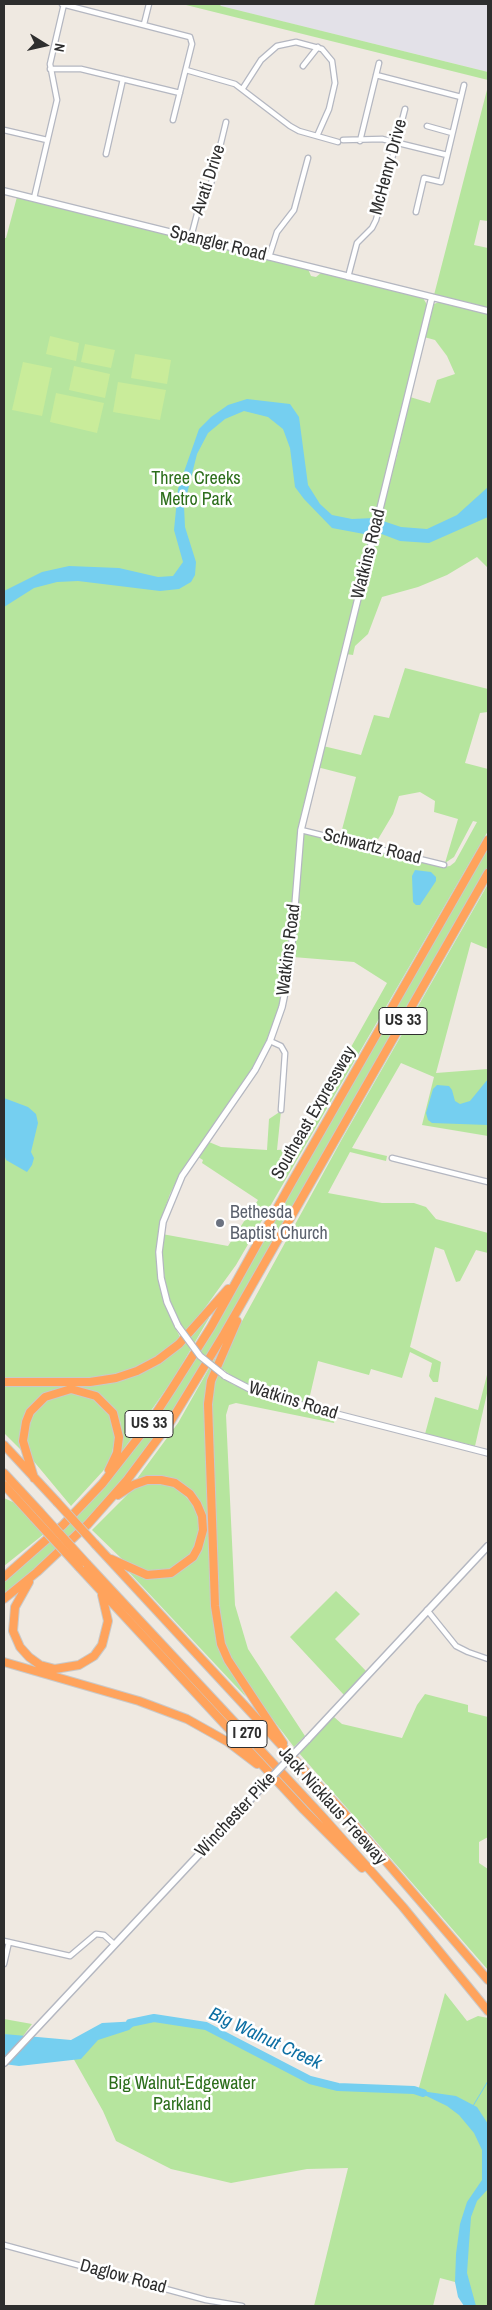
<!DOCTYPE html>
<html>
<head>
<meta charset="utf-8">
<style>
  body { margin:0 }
  #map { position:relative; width:492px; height:2310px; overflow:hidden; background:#efe9e1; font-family:"Archivo Narrow",sans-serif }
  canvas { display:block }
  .frame { position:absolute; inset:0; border:5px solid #2e2e2e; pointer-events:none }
  .north { position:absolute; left:20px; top:20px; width:50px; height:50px; -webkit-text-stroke:4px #fff; paint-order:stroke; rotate:100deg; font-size:14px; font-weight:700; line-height:20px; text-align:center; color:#2e2e2e }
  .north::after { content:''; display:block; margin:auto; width:18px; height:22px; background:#2e2e2e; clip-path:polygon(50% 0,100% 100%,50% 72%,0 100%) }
</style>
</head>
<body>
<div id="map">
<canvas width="492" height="2310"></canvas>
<div class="frame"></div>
<div class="north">N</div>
</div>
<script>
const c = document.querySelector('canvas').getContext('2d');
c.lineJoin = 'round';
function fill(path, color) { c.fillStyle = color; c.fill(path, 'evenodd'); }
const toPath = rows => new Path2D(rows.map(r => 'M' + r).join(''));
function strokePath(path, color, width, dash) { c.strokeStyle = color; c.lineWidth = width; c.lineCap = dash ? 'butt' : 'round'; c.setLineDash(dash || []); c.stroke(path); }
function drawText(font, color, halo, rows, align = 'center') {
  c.font = font + ' "Archivo Narrow",sans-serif'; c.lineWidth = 5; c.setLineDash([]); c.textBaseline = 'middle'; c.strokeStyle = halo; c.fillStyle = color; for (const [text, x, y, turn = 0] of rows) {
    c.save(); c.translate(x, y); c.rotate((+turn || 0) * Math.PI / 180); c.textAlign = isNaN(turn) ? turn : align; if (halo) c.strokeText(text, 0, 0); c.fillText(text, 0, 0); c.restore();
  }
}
fill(toPath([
  [219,4,488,4,488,72,220,6]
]), '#e3e1e8');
fill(toPath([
  [182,4,219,4,221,6,488,72,488,80],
  [488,86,488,221,480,220,474,245,488,248,488,309,434,295],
  [17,197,308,269,311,276,316,277,321,273,423,298,426,303,426,310,390,458,396,460,410,397,430,403,437,380,455,374,447,356,435,340,424,337,434,304,439,302,488,314,488,568,477,557,447,575,418,587,382,597,368,634,355,646,353,655,346,654,357,594,298,835,289,963,282,999,266,1042,255,1065,182,1170,170,1194,160,1223,157,1257,159,1278,172,1321,181,1339,167,1351,140,1368,101,1379,4,1380,4,238,6,238],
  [405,668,488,689,488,712,480,713,465,763,488,769,488,831,236,1265,186,1334,177,1319,167,1293,161,1253,162,1234,228,1246,258,1200,202,1163,203,1160,198,1157,209,1142,221,1147,267,1150,269,1119,281,1111,277,1150,290,1149,306,1138,346,1056,387,983,354,962,293,957,301,837,305,833,309,833,443,867,450,866,455,862,477,822,473,821,454,857,445,863,458,819,434,812,435,801,420,792,399,796,393,814,377,841,369,845,340,837,356,777,317,767,323,746,361,755,374,715,389,718],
  [488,846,488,867,192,1384,152,1443,107,1498,73,1535,4,1595,4,1582,65,1528,90,1501,131,1454,154,1422],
  [488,884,488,949,471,942,436,1073,488,1069,488,1136,422,1125,434,1077,401,1063,352,1148,387,1156,386,1161,350,1152,328,1193,382,1203,414,1203,426,1207,436,1219,488,1233,488,1253,476,1250,460,1281,456,1282,444,1250,435,1247,410,1347,441,1362,438,1382,433,1382,429,1376,432,1363,410,1352,402,1378,371,1369,369,1375,318,1361,308,1404,267,1393,233,1377,224,1370,219,1376,234,1385,270,1399,336,1416,334,1423,236,1403,229,1405,226,1415,235,1605,248,1649,305,1736,294,1747,238,1674,224,1642,219,1624,210,1410,215,1376,230,1343,342,1139],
  [206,1317,209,1318,174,1378,121,1453,122,1431,120,1421,107,1401,98,1394,63,1388,45,1394,30,1407,23,1452,4,1433,4,1384,77,1384,140,1372],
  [216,1356,212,1373,212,1595,232,1672,246,1697,126,1569,173,1574,185,1568,194,1559,206,1520,183,1486,148,1477,136,1480,178,1423],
  [488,1371,488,1389,475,1446,425,1434,435,1397,478,1410],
  [74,1392,92,1397,112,1416,115,1426,114,1444,110,1460,103,1471,71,1506,31,1458,26,1430,37,1408,45,1400],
  [150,1483,161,1483,177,1487,196,1508,199,1520,198,1541,191,1555,180,1565,166,1571,148,1572,125,1562,92,1530,132,1490],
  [4,1498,15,1503,44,1534,4,1566],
  [336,1591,360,1614,335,1639,367,1672,344,1695,290,1637],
  [425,1694,468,1705,468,1712,488,1717,488,1837,479,1842,479,1863,488,1869,488,1970,299,1753,334,1717,342,1724,402,1738,417,1705],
  [445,1993,467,2021,478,2016,488,2018,488,2306,467,2306,455,2282,440,2278,433,2306,314,2306,348,2168,307,2169,231,2183,171,2169,116,2141,103,2111,68,2049,106,2028,154,2018,206,2026,310,2080,338,2087,418,2091],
  [4,2019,32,2024,23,2036,14,2036,4,2034]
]), '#b6e59e');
fill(toPath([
  [50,336,79,343,76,361,46,354],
  [85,344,115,350,111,368,81,362],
  [135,354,171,360,167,384,131,378],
  [23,362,52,368,42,416,12,410],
  [74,366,110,374,105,398,69,390],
  [118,382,166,390,160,420,113,412],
  [56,393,104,403,97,433,50,422]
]), '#c9ec9a');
fill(toPath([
  [247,399,290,404,299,417,308,485,320,504,332,515,352,519,374,518,401,527,427,529,457,515,488,487,488,517,429,543,400,541,379,533,364,534,332,528,304,499,295,487,290,448,283,429,268,417,244,411,225,419,208,433,197,454,184,506,185,527,196,562,195,575,191,582,179,589,160,591,78,581,57,582,34,588,4,607,4,591,42,572,69,566,119,568,158,577,173,576,183,562,174,530,178,489,199,429,211,417,228,405],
  [415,870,431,872,436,877,436,881,420,905,416,905,413,902,412,876],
  [488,1079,488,1125,432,1123,428,1120,426,1113,433,1089,437,1085,449,1086,452,1090,455,1101,460,1104,470,1101],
  [4,1098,28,1107,36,1114,38,1123,31,1152,34,1158,32,1165,27,1172,6,1160,4,1154],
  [139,2021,129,2030,98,2040,81,2059,19,2066,4,2064,4,2034,71,2040,102,2023],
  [414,2090,456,2096,477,2107,488,2124,488,2189,477,2201,471,2217,469,2244,467,2273,476,2306,464,2306,458,2297,455,2282,456,2254,460,2224,467,2202,482,2180,482,2150,474,2133,459,2115,447,2106]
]), '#75cff0');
strokePath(toPath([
  [473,2106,488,2081]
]), '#75cff0', 1);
strokePath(toPath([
  [130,2023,154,2018,206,2026,310,2080,338,2087,414,2090,423,2093]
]), '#75cff0', 8);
const minor = toPath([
  [62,4,190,37,192,44,173,120],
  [144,24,149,4],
  [303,66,318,47],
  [50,69,81,69,180,93],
  [186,70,235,84,290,126,299,131,338,142],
  [376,75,461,97],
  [243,88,261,60,277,46,296,42,322,49,332,61,335,83,329,109,317,136],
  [427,126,452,133],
  [4,130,47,140],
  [343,140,382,139,447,155],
  [360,141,379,63],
  [106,154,123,79],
  [34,198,57,100,50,64,64,4],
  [416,212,424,178,441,182,464,85],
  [191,237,202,195,209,190,212,180,226,122],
  [269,257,277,232,294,210,308,158],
  [348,277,357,243,372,228,376,220,405,109],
  [301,830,444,865],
  [270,1041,281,1046,285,1053,281,1110],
  [392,1158,488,1182],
  [427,1610,456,1646,468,1652,488,1659],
  [4,1941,70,1956,96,1934,104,1935,114,1944],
  [4,1964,9,1942],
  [4,2245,206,2300,242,2306]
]);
const tertiary = toPath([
  [4,191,488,311],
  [178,1326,167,1302,161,1278,159,1252,163,1222,182,1176,255,1070,270,1041,282,1007,290,968,301,830,432,297],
  [225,1376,250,1389,274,1398,488,1453]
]);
const secondary = toPath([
  [307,1740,488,1546],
  [4,2063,263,1786]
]);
const motorway = toPath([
  [237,1321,211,1381,208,1404,215,1606,221,1644,228,1660,283,1743],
  [4,1382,90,1382,116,1378,137,1371,158,1360,179,1344,228,1289],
  [4,1445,57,1502],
  [4,1473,40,1512],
  [34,1478,23,1441,26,1422,30,1412,45,1397,71,1389,96,1396,113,1413,119,1437,117,1453,109,1470],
  [4,1485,34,1518],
  [95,1544,346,1815,488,1980],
  [111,1559,147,1575,171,1573,193,1557,198,1548,203,1530,202,1516,197,1504,190,1494,175,1483,161,1480,147,1480,133,1485,118,1495],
  [87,1564,321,1815,403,1907,488,2011],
  [79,1567,304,1810,362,1868],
  [4,1577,63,1525,102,1484,149,1424,173,1387,211,1327,289,1187,488,840],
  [29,1582,15,1607,13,1631,20,1647,29,1657,40,1665,55,1669,79,1665,94,1656,102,1645,108,1621,102,1595],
  [4,1599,37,1572,88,1524,127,1480,171,1421,224,1334,488,873],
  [4,1662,139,1701,187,1719,228,1742,257,1764]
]);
strokePath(minor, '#b4b7c1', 7);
strokePath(tertiary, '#b4b7c1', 8);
strokePath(secondary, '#b4b7c1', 9);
strokePath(motorway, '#c9c9c9', 10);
strokePath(minor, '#fff', 4.5);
strokePath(tertiary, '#fff', 5.5);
strokePath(secondary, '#fff', 6);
strokePath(motorway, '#ffa35c', 8);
const tertiaryBridge = toPath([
  [178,1326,200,1356,225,1376]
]);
const secondaryBridge = toPath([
  [263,1786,307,1740]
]);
const motorwayBridge = toPath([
  [57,1502,95,1544],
  [40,1512,87,1564],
  [34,1518,79,1567]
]);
strokePath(tertiaryBridge, '#b4b7c1', 8, []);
strokePath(secondaryBridge, '#b4b7c1', 9, []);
strokePath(motorwayBridge, '#c9c9c9', 10, []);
strokePath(tertiaryBridge, '#fff', 5.5);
strokePath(secondaryBridge, '#fff', 6);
strokePath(motorwayBridge, '#ffa35c', 8);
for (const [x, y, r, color] of [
  [220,1223,5,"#6b7280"]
]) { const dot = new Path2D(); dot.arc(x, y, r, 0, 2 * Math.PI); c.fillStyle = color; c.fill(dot); strokePath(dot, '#fff', 2); }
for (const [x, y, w] of [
  [403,1021,48],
  [149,1424,48],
  [247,1734,40]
]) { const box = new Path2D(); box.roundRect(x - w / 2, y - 13.5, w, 27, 4); c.fillStyle = '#fff'; c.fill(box); strokePath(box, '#2e2e2e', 1); }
drawText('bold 16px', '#2e2e2e', null, [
  ["US 33",403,1021],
  ["US 33",149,1424],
  ["I 270",247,1734]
]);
drawText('18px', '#2e2e2e', '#fff', [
  ["McHenry Drive",389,167,-75],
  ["Avati Drive",209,180,-72],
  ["Spangler Road",218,244,14],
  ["Watkins Road",369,554,-76],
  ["Schwartz Road",372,847,14],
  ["Watkins Road",289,950,-83],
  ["Southeast Expressway",314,1113,-60],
  ["Watkins Road",293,1401,17],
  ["Jack Nicklaus Freeway",332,1806,48],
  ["Winchester Pike",236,1815,-47],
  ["Daglow Road",123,2277,15]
]);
drawText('18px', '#2c6e1b', '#fff', [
  ["Three Creeks",196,479],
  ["Metro Park",196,500],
  ["Big Walnut-Edgewater",182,2084],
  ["Parkland",182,2105]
]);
drawText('18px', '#5b616d', '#fff', [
  ["Bethesda",230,1213],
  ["Baptist Church",230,1234]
], 'left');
drawText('italic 19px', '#0d6fa3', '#fff', [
  ["Big Walnut Creek",265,2039,25]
]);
</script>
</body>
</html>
